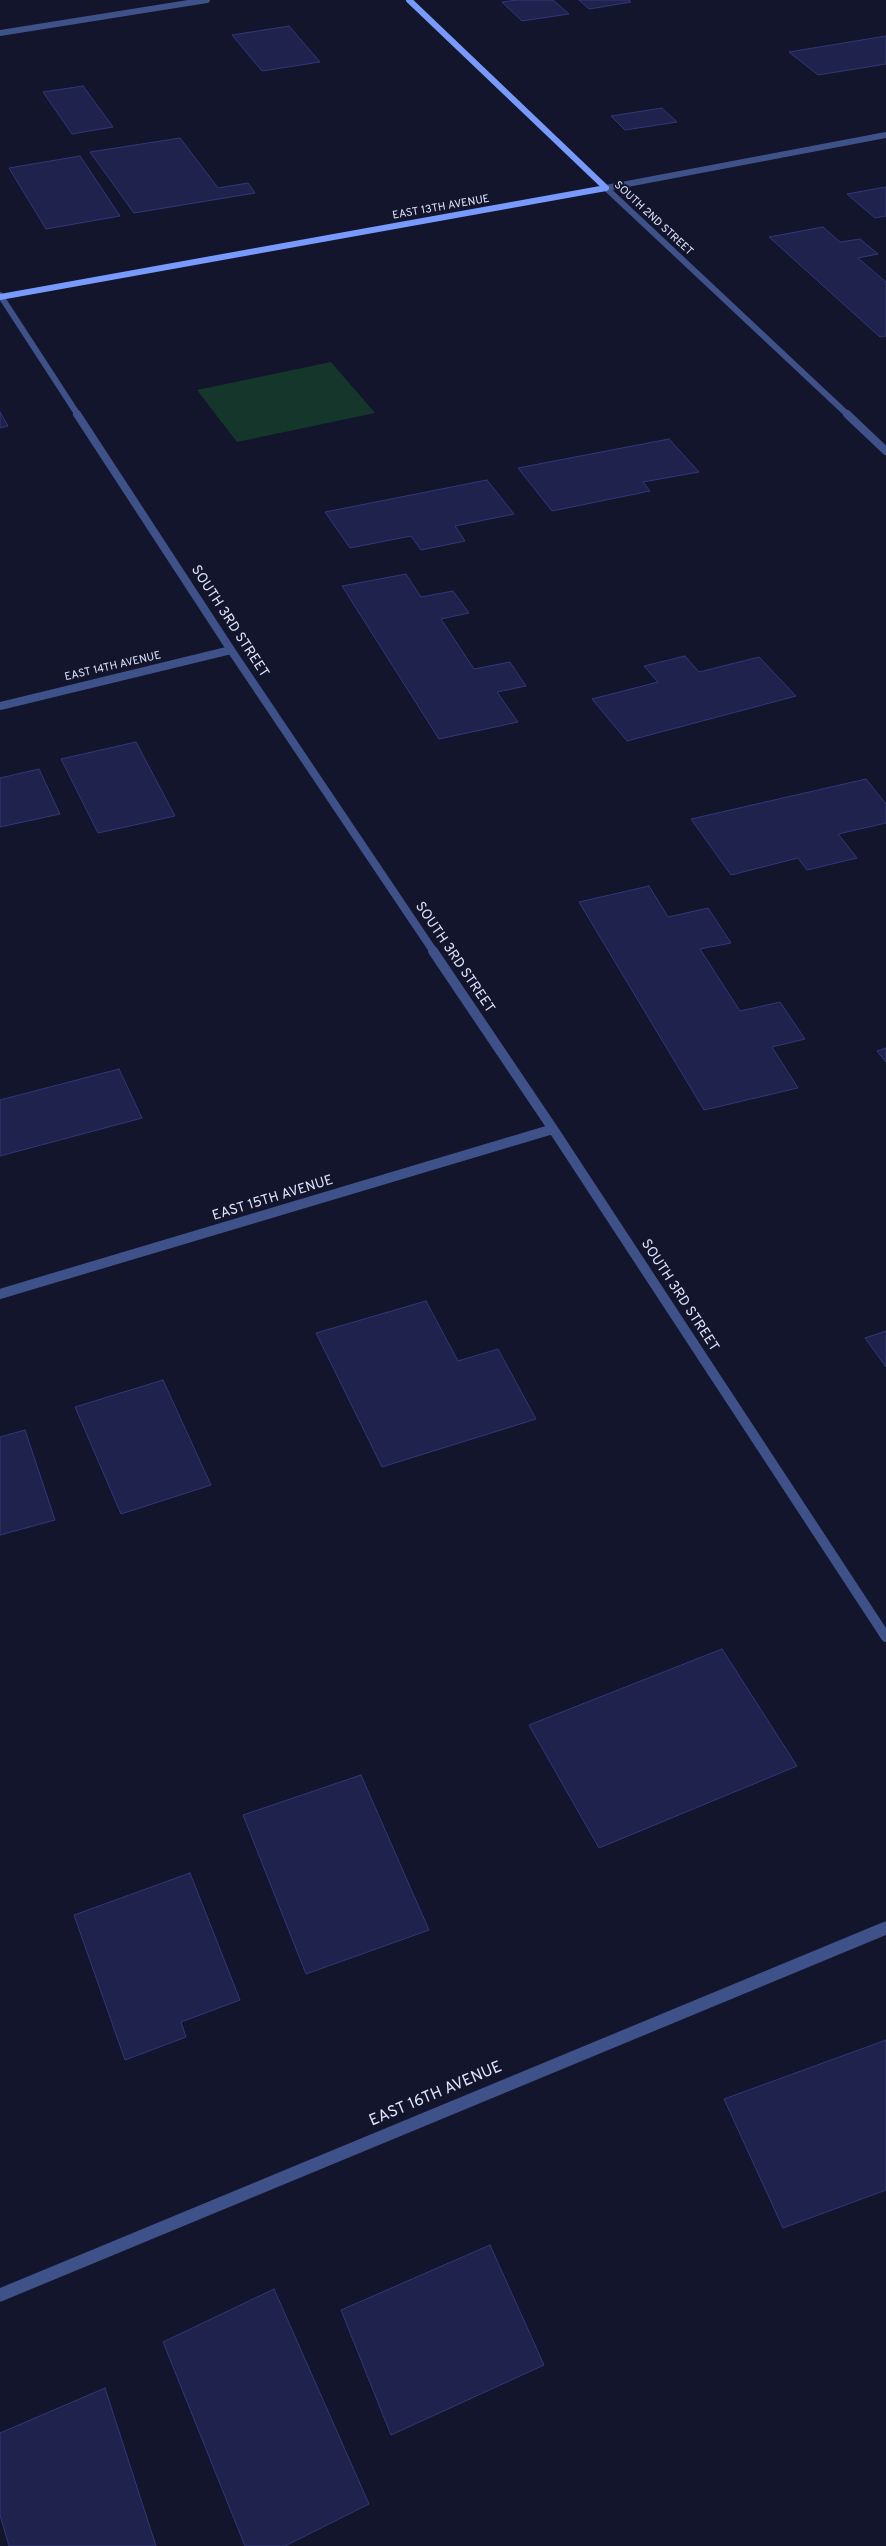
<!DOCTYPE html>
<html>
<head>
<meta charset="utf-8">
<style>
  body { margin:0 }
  canvas { display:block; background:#12152c }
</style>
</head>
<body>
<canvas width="886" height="2546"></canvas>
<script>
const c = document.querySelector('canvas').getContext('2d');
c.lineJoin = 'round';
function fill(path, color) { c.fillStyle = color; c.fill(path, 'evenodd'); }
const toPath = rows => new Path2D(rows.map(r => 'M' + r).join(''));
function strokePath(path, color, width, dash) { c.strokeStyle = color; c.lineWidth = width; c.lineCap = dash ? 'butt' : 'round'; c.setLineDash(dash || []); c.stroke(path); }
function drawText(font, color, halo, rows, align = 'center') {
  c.font = font + ' Overpass,sans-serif'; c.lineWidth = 4; c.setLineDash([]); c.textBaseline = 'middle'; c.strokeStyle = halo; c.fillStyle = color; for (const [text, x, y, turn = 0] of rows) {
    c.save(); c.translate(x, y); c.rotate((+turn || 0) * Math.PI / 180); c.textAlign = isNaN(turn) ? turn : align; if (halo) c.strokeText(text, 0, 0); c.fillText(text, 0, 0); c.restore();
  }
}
fill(toPath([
  [331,362,375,413,237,442,197,390]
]), '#15362b');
const building = toPath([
  [517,0,553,0,569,14,522,21,502,2,517,0],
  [579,0,629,0,631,2,589,9,579,0],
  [289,26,320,62,262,71,232,35,289,26],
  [886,36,886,64,818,75,789,52,886,36],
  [83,86,113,127,72,134,43,92,83,86],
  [662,108,677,122,625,130,611,116,662,108],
  [180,138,218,188,248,183,255,193,134,213,90,152,180,138],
  [80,156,120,216,46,229,9,168,80,156],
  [886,187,886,216,875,218,847,194,886,187],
  [823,227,840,242,860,239,878,254,858,258,886,282,886,336,880,337,769,237,823,227],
  [0,412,8,426,0,428,0,412],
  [669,439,699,472,643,482,650,491,552,511,518,468,669,439],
  [487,480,514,514,455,526,465,541,421,550,411,536,350,548,325,512,487,480],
  [406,574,421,597,453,591,469,613,441,619,474,669,510,662,526,686,497,692,518,722,439,739,342,586,406,574],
  [685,656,699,672,759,657,796,696,627,741,592,699,658,682,644,666,685,656],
  [136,742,175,816,98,833,61,759,136,742],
  [39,769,60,814,0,827,0,778,39,769],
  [866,779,886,804,886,823,838,834,857,858,807,870,798,858,731,875,691,819,866,779],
  [649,886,668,917,708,908,731,943,700,949,740,1011,780,1002,805,1039,772,1047,798,1088,704,1110,579,902,649,886],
  [886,1048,886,1062,877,1051,886,1048],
  [119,1069,142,1118,0,1156,0,1100,119,1069],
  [426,1301,458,1361,498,1349,536,1419,382,1467,316,1333,426,1301],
  [886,1331,886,1367,865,1338,886,1331],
  [163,1380,211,1485,121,1514,75,1407,163,1380],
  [25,1430,55,1520,0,1535,0,1437,25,1430],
  [722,1649,797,1766,599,1848,529,1725,722,1649],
  [361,1775,429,1930,306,1974,243,1815,361,1775],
  [190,1873,240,2000,181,2022,186,2037,125,2060,74,1915,190,1873],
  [886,2040,886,2190,783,2228,724,2099,886,2040],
  [490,2245,544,2365,391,2435,341,2310,490,2245],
  [274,2289,369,2504,285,2546,245,2546,163,2342,274,2289],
  [105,2388,156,2546,9,2546,0,2515,0,2433,105,2388]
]);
fill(building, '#1f224c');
strokePath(building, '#313778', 1);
strokePath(toPath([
  [0,33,207,0],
  [606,188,848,415],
  [606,188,886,135],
  [0,295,78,415]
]), '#3f5189', 6);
strokePath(toPath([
  [77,414,231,650,434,952],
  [847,414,886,451],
  [0,706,231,650]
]), '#3f5189', 8);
strokePath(toPath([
  [433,951,553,1129,886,1637],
  [0,1294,553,1129]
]), '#3f5189', 10);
strokePath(toPath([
  [0,2295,886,1928]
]), '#3f5189', 13);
strokePath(toPath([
  [409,0,606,188],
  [0,297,606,188]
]), '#779afc', 6);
drawText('11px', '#dee3fe', '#12152c', [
  ["EAST 13TH AVENUE",441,208,-10],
  ["SOUTH 2ND STREET",653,219,43],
  ["EAST 14TH AVENUE",113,667,-13]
]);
drawText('14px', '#dee3fe', '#12152c', [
  ["SOUTH 3RD STREET",229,622,57],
  ["SOUTH 3RD STREET",454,958,56],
  ["EAST 15TH AVENUE",273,1199,-17],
  ["SOUTH 3RD STREET",679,1296,57]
]);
drawText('16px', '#dee3fe', '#12152c', [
  ["EAST 16TH AVENUE",436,2095,-23]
]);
</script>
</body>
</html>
